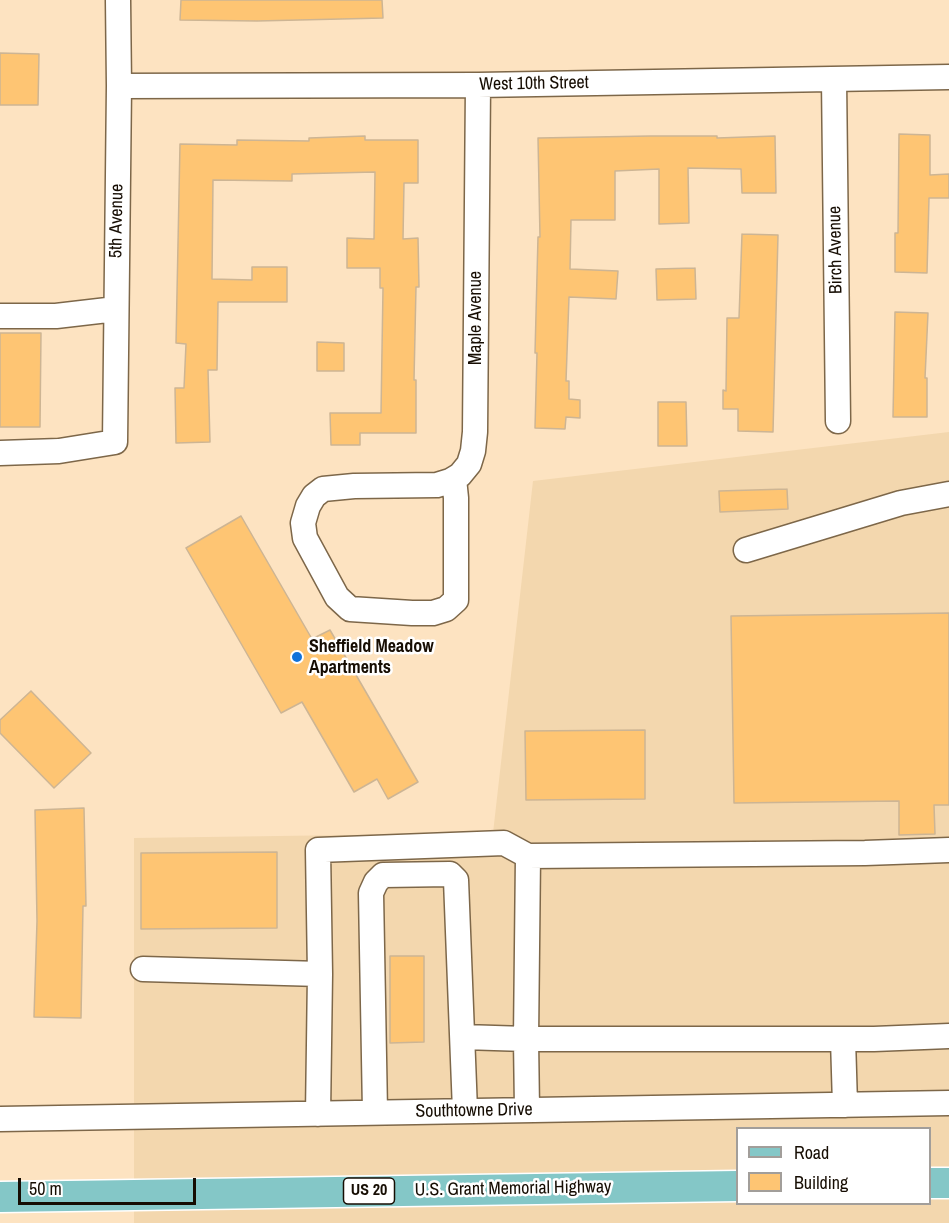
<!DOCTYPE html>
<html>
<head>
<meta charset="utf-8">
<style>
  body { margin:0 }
  #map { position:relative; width:949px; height:1223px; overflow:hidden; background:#fde3c1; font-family:"Archivo Narrow",sans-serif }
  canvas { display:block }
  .legend { position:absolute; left:736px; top:1127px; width:195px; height:78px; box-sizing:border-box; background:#fff; border:2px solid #a29e9a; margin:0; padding:8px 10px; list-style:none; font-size:18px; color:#160d03 }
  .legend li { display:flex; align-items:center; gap:12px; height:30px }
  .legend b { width:30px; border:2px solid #a29e9a }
  .scale { position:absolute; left:18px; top:1178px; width:178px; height:27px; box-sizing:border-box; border:3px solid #160d03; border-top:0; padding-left:8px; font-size:18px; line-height:21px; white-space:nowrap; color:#160d03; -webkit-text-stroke:4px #fff; paint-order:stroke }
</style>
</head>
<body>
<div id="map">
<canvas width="949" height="1223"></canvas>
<ul class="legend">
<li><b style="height:8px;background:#84c7c7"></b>Road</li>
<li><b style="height:16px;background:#fec573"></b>Building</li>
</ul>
<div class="scale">50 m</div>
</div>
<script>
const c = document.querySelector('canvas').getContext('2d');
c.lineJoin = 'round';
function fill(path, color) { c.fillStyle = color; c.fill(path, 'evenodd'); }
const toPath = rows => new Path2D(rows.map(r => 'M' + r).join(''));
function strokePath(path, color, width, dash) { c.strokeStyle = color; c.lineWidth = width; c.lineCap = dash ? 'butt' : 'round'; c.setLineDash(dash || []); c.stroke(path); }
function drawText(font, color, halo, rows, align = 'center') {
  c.font = font + ' "Archivo Narrow",sans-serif'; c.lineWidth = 5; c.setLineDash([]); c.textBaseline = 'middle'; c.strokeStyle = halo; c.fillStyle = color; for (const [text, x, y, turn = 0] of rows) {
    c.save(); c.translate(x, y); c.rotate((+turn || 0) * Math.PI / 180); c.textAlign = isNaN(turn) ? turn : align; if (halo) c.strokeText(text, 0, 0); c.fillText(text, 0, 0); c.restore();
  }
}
fill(toPath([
  [949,432,949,1223,134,1223,134,838,493,833,533,481],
  [738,1128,930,1128,930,1204,738,1204]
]), '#f3d7ae');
const building = toPath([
  [181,0,382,0,383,18,257,21,180,20,181,0],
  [0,53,39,54,38,105,0,105,0,53],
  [899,134,930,135,930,175,949,174,949,198,929,198,927,273,895,272,895,233,898,233,899,134],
  [365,136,365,140,418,140,418,183,404,183,403,239,418,238,419,287,416,287,414,380,416,380,416,433,360,433,360,445,331,445,330,413,381,413,383,288,380,288,380,268,347,268,347,238,374,239,375,172,292,174,292,181,213,180,212,279,252,280,252,267,287,267,287,302,218,302,217,370,208,370,210,442,176,443,175,388,184,388,186,344,176,343,180,144,237,145,237,140,309,141,309,138,365,136],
  [650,136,717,136,717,138,775,136,776,193,742,193,741,169,688,168,689,223,659,224,659,169,615,171,615,220,571,220,570,269,618,271,616,299,569,297,566,381,569,381,569,399,580,400,580,418,566,417,565,429,535,428,537,353,535,353,538,237,540,237,538,138,650,136],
  [742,234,778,235,773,432,738,431,738,409,723,409,723,390,726,391,727,318,739,318,742,234],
  [695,268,696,299,657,300,656,269,695,268],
  [895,312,928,313,925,378,927,378,927,417,893,417,895,312],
  [0,333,41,333,40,427,0,427,0,333],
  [317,342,344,343,344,371,317,371,317,342],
  [658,402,686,402,687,446,658,446,658,402],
  [787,489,788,509,720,512,719,491,787,489],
  [241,516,312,639,330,630,418,782,388,799,377,779,354,792,302,702,281,713,186,548,241,516],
  [949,613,949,805,934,805,935,834,899,835,899,801,734,803,731,616,949,613],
  [31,691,91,753,54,788,0,733,0,720,31,691],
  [645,730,645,799,526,800,525,731,645,730],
  [84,808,86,906,83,906,81,1018,34,1017,37,921,35,810,84,808],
  [277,852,277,928,141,929,141,853,277,852],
  [390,956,424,956,424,1042,390,1043,390,956]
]);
fill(building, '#fec573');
strokePath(building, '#cdb594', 1.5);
const minor = toPath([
  [834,79,838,421],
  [119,86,478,85,949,77],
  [0,316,56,316,116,309],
  [0,453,59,451,115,442,119,86,118,0],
  [454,479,456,498,456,600,446,609,433,613,412,613,350,609,337,597,305,538,303,523,308,506,314,496,323,489,354,486,437,485,450,481,460,475,469,464,473,451,475,432,478,85],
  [746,550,901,503,949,494],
  [949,850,865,853,528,856,526,1039,874,1039,949,1036],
  [143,969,320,974],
  [463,1037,526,1039,527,1110],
  [843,1039,845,1105],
  [375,1112,371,893,376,882,383,875,450,874,456,880,465,1111],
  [318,1114,320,974,318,850,504,843,528,856],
  [0,1119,949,1103]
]);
const major = toPath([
  [930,1183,949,1183],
  [0,1197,738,1186]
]);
strokePath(minor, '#7d6749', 27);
strokePath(major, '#fff', 33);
strokePath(minor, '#fff', 24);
strokePath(major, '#84c7c7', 30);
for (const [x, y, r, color] of [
  [297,657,6,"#1172da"]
]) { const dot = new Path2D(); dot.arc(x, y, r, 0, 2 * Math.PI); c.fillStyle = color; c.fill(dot); strokePath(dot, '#fff', 2); }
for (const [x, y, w] of [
  [369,1191,51]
]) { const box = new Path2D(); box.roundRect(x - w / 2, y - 13, w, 26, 4.5); c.fillStyle = '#fff'; c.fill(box); strokePath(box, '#160d03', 1.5); }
drawText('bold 16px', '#160d03', null, [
  ["US 20",369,1191]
]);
drawText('18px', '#160d03', '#fff', [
  ["West 10th Street",534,84,-1],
  ["5th Avenue",117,221,-89],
  ["Birch Avenue",836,250,-91],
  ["Maple Avenue",476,318,-90],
  ["Southtowne Drive",474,1111,-1],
  ["U.S. Grant Memorial Highway",513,1189,-1]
]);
drawText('bold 18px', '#160d03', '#fff', [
  ["Sheffield Meadow",309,647],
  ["Apartments",309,668]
], 'left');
</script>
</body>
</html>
